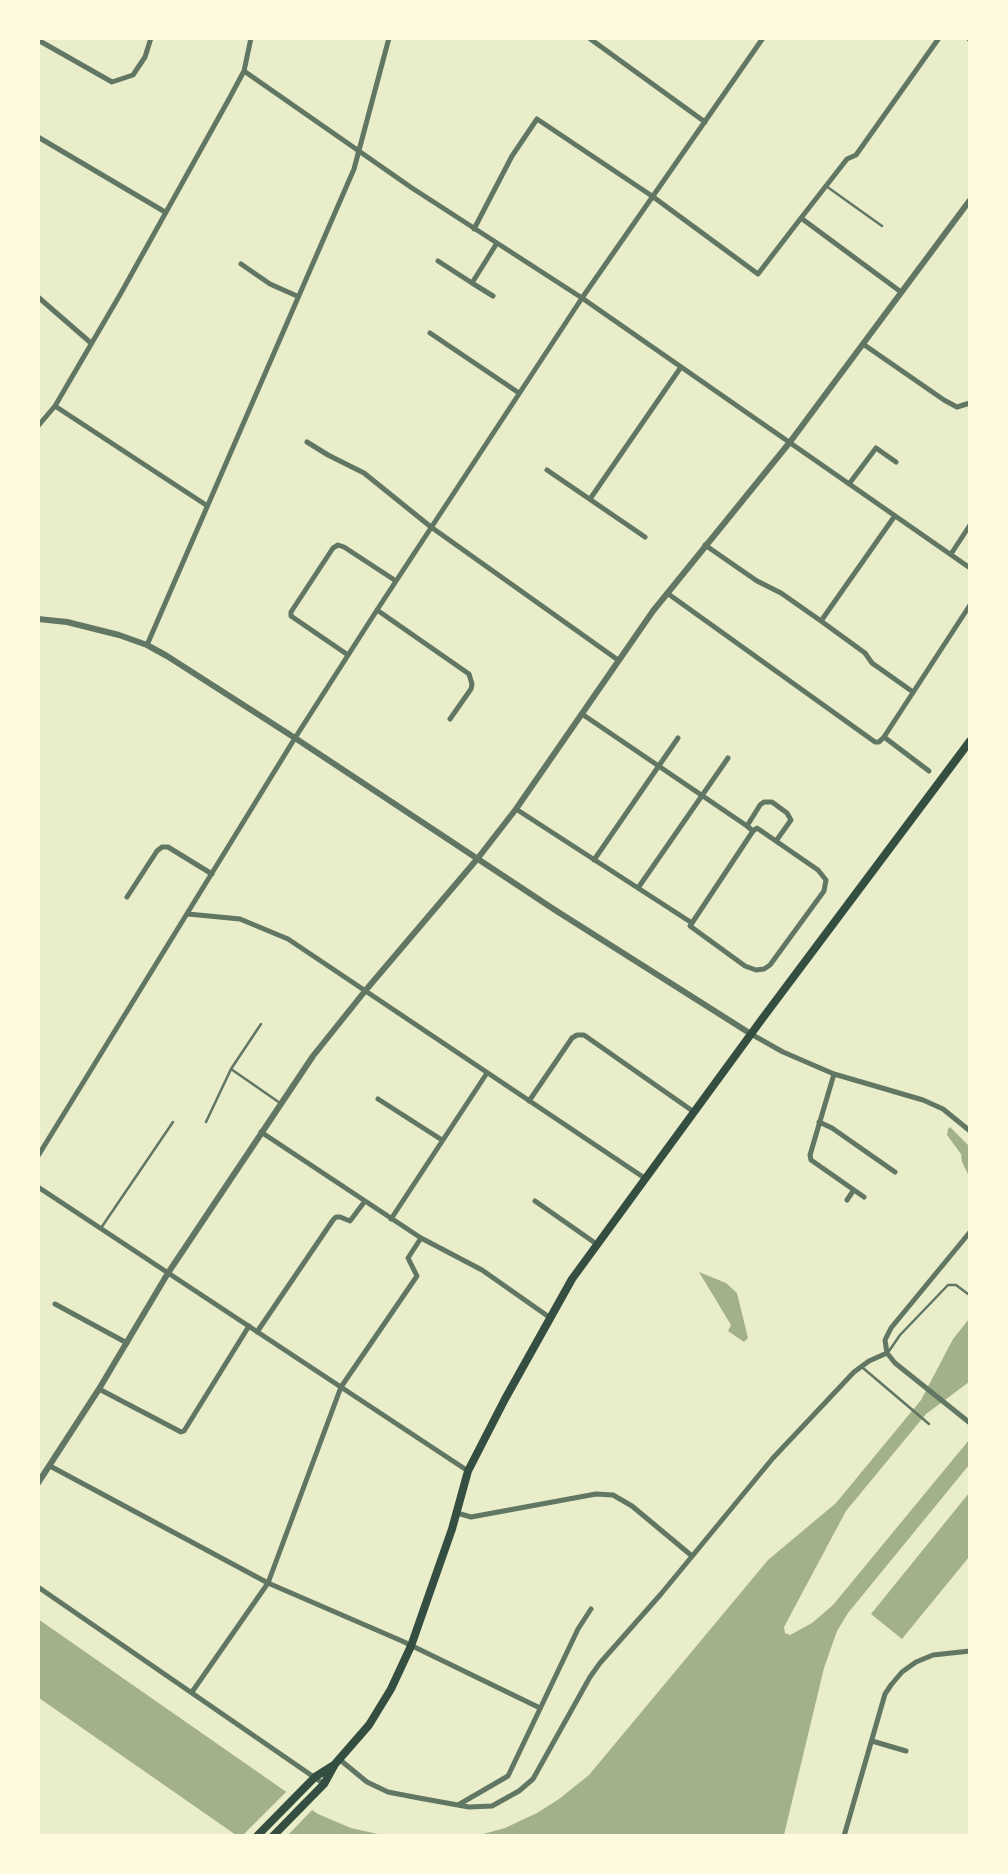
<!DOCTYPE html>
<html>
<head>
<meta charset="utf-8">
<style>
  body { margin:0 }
  #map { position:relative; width:1008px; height:1874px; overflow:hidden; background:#e9edc9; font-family:Overpass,sans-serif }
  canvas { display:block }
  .frame { position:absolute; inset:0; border:40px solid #fefae0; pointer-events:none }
</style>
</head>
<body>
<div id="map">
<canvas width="1008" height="1874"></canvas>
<div class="frame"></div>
</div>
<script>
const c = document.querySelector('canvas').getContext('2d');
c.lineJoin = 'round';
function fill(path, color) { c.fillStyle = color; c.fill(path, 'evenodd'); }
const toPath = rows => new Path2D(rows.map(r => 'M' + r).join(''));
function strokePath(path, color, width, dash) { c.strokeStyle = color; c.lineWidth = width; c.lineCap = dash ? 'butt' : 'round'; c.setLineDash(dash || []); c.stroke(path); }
fill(toPath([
  [950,1127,969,1146,969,1176,962,1162,961,1154,947,1135,948,1129],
  [699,1272,726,1283,737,1293,748,1338,744,1342,728,1331,731,1325],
  [969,1319,969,1382,926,1414,846,1511,784,1627,785,1633,790,1635,812,1623,833,1605,969,1440,969,1465,848,1613,837,1631,824,1668,784,1835,476,1836,505,1828,537,1813,559,1799,589,1775,768,1560,836,1503,921,1400,953,1339],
  [969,1493,969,1557,902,1639,871,1614],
  [38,1619,318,1814,351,1828,382,1835,236,1835,39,1698]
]), '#a3b18a');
fill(toPath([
  [289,1789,315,1807,287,1836,243,1835]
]), '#e9edc9');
strokePath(toPath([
  [826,186,882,226],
  [231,1069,280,1103],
  [206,1122,231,1069,261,1024],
  [101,1228,173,1122],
  [889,1351,900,1335,948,1285,956,1285,968,1294],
  [863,1368,929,1424]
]), '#617663', 2.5);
strokePath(toPath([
  [589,38,705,122],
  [968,38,970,40],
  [38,40,112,82,133,75,145,57,151,38],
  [244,71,412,188,582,298,970,568],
  [38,137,165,212],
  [801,218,847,159,856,155,939,38],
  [474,229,512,156,537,119,652,196,758,274,801,218,901,292],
  [438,261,472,283,497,243],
  [241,264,270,284,297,296],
  [472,283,493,296],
  [38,297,91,343],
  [430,333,519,393],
  [863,344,944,400,957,407,970,403],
  [55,406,206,505],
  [38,426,55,406,121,293,229,99,244,71,251,38],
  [307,442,328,455,364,473,431,527,618,660],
  [547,470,645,537],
  [849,484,876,448,896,462],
  [590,499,681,367],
  [705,545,757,581,781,593,821,621,865,653,872,663,913,692],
  [951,554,970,525],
  [667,593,875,742,879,742,884,737],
  [377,610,469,674,472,684,471,689,450,719],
  [821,621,894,517],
  [147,645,354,169,389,38],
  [348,655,291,616,291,612,333,548,338,545,344,547,396,581],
  [929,771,884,737,970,605],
  [516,809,692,923,690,926,745,966,756,970,764,969,770,965,824,891,826,880,818,870,757,828,753,831,747,826,582,714],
  [747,826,760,805,764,802,772,802,787,813,791,820,776,841],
  [594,860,678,738],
  [638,888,728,758],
  [127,897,157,851,162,847,168,847,212,874],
  [188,914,240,919,288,939,646,1179],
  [692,923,753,831],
  [751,1034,783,1052,834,1074,923,1100,943,1109,970,1131],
  [834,1074,810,1155,811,1160,864,1197],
  [378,1099,442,1140],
  [529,1101,572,1038,577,1035,584,1035,694,1112],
  [819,1122,832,1128,895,1172],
  [261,1132,421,1238,482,1270,549,1317],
  [38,1156,295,738,377,610,582,298,763,38],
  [38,1187,468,1471],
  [847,1200,853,1191],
  [535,1201,598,1245],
  [391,1219,487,1073],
  [55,1304,127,1343],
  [257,1332,333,1220,336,1217,340,1217,350,1221,365,1201],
  [887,1353,885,1340,891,1328,970,1232],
  [887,1353,895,1363,970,1423],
  [99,1389,181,1432,184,1431,249,1326],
  [50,1466,268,1583,402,1641,540,1708],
  [457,1513,471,1517,596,1494,613,1495,632,1506,692,1556],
  [38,1587,324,1784],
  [192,1692,268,1583,341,1387,417,1276,408,1258,421,1238],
  [872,1741,906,1751],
  [339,1759,367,1782,388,1792,419,1798,469,1807,492,1806,519,1791,533,1779,590,1677,600,1663,661,1594,773,1458,854,1372,869,1361,887,1353],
  [458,1805,508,1776,578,1629,591,1609],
  [844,1836,885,1694,891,1685,902,1672,916,1662,933,1655,970,1651]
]), '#617663', 5);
strokePath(toPath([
  [38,619,67,622,119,635,147,645,167,656,295,738,555,910,751,1034],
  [38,1483,99,1389,168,1273,313,1056,365,991,478,858,516,809,653,611,790,442,970,200]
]), '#617663', 6);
strokePath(toPath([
  [257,1836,315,1777,334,1765],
  [273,1836,324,1784,335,1764,369,1725,391,1689,411,1646,452,1529,468,1471,505,1399,572,1279,762,1019,970,741]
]), '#344e41', 8);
</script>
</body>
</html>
